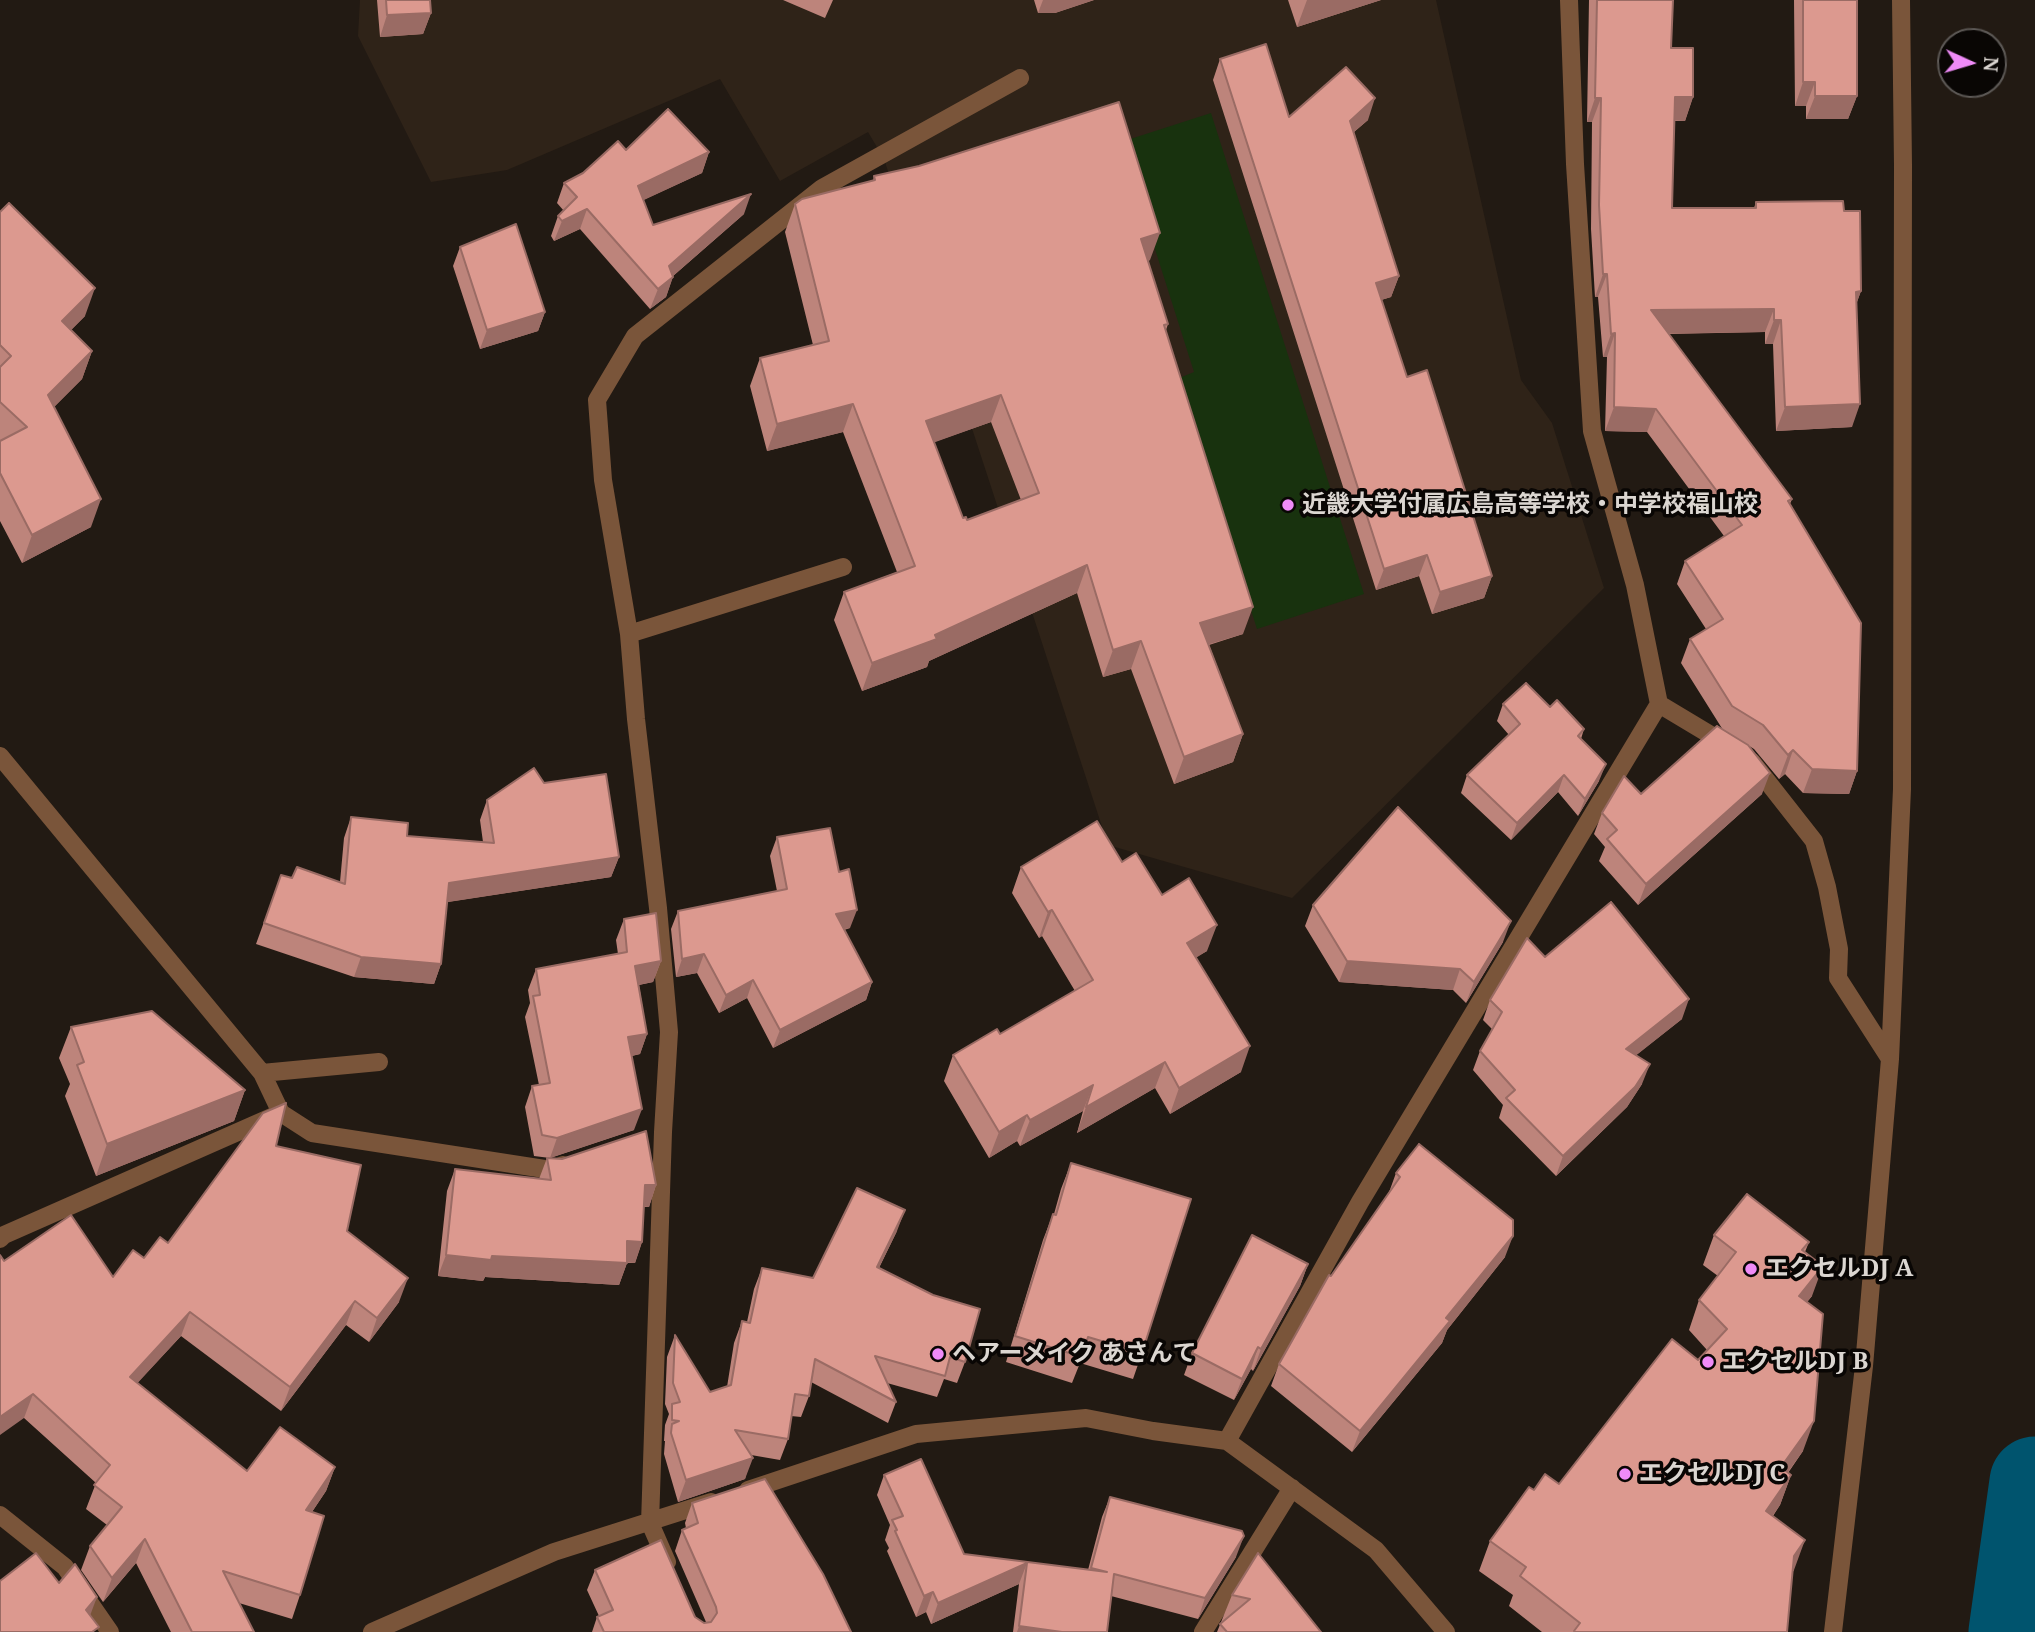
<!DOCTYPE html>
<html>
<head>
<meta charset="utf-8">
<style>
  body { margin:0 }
  #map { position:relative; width:2035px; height:1632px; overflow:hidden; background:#221a13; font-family:"Noto Serif",serif }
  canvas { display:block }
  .north { position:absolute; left:1937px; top:28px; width:70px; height:70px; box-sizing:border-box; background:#090604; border:2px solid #5d5956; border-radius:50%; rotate:94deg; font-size:19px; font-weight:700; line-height:28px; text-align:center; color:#dbd6d1 }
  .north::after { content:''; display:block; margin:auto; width:24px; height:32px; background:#ef8bf7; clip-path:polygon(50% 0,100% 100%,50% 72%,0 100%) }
</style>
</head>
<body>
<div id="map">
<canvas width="2035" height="1632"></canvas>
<div class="north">N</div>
</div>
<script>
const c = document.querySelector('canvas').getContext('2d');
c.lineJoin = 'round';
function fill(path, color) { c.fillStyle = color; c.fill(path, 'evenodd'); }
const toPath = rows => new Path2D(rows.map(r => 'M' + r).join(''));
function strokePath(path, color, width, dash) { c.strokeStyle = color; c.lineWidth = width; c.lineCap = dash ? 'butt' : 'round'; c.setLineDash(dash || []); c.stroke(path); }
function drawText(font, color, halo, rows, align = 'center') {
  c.font = font + ' "Noto Serif","Noto Sans JP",serif'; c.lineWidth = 7; c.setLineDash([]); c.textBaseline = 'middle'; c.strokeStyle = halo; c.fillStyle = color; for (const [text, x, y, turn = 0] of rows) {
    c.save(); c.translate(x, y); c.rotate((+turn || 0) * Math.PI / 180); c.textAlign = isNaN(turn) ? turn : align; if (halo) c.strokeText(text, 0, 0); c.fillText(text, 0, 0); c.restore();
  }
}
fill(toPath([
  [360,0,1436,0,1521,380,1552,423,1604,588,1292,898,1108,845,884,159,868,132,780,181,720,79,507,170,431,182,358,36]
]), '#2f2318');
fill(toPath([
  [1211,113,1364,594,1257,629,1177,379,1194,372,1121,142]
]), '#18320e');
strokePath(toPath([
  [2014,1632,2035,1482]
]), '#00546e', 91);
strokePath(toPath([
  [1569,0,1575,164,1592,431,1635,585,1659,704,1729,746],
  [629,634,843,567],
  [0,756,262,1073,281,1113,312,1133,551,1170,563,1165],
  [1752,762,1814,841,1827,887,1839,949,1838,978,1890,1059],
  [262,1073,379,1062],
  [0,1239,4,1235,274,1116],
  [1227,1441,1360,1202,1659,704],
  [748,1490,916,1434,1086,1418,1153,1431,1227,1441,1376,1550,1446,1632],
  [0,1515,65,1567,110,1632],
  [667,1562,650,1523,663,1132,669,1032,658,908,636,719,629,634,603,480,597,400,635,336,822,188,1020,78],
  [372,1632,554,1552,711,1502],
  [1203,1632,1292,1488],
  [1833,1632,1864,1366,1890,1059,1902,789,1903,166,1901,0]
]), '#7a553a', 18);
fill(toPath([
  [377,0,430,0,431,13,423,34,380,37],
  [783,0,833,0,825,18],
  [1034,0,1094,0,1055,13,1038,13],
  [1288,0,1381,0,1297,27],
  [1589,0,1673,0,1671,48,1693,97,1685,121,1674,121,1672,208,1754,208,1756,202,1844,211,1861,291,1857,302,1852,427,1776,431,1773,344,1765,344,1765,332,1668,334,1792,499,1790,504,1857,771,1849,794,1803,793,1785,774,1779,779,1754,749,1723,730,1681,663,1690,639,1706,629,1677,584,1685,561,1724,536,1647,432,1605,431,1607,357,1603,357,1598,297,1595,297,1591,229,1592,122,1587,122],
  [1794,0,1857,0,1857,96,1848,119,1806,119,1806,106,1795,106],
  [1220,59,1289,117,1368,120,1354,132,1399,276,1391,297,1381,300,1407,377,1492,576,1484,598,1432,614,1419,576,1376,590,1213,80],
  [709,152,702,173,643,200,653,225,744,214,673,276,666,297,650,309,580,229,554,241,551,236,558,216,564,211,557,203,564,183],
  [874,176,1150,260,1148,261,1168,324,1166,330,1243,634,1209,645,1243,734,1233,762,1174,784,1131,669,1103,677,1077,593,929,661,927,667,862,691,834,620,844,592,897,572,843,432,767,451,750,386,760,358,813,345,785,232,795,204,873,181],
  [991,422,1021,500,967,520,963,518,934,442],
  [0,212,85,316,71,330,92,351,82,379,54,407,91,527,22,563,0,521],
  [460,247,545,312,538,331,480,349,453,266],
  [1503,704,1550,707,1584,729,1581,739,1599,781,1578,816,1558,792,1511,840,1461,793,1467,775,1509,735,1497,721],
  [544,783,619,857,611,877,447,902,441,964,434,984,354,977,256,944,281,875,292,878,340,882,344,838,351,817,407,836,483,842,480,820,487,800],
  [1641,794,1762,794,1638,905,1599,861,1605,847,1594,834,1602,813],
  [777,837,850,928,844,930,872,982,866,1000,773,1048,747,998,719,1013,697,973,676,977,671,929,678,911,777,891,770,856],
  [1122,862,1162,895,1207,951,1196,957,1241,1072,1170,1114,1155,1088,1077,1133,1083,1111,1020,1146,1017,1141,989,1158,944,1081,953,1055,1000,1034,1075,991,1042,936,1039,938,1012,893,1021,867],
  [1313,905,1503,942,1466,1003,1453,990,1339,982,1305,926],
  [624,919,661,961,653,982,639,985,647,1034,640,1054,632,1056,634,1130,550,1158,534,1156,525,1107,532,1086,539,1085,525,1017,530,1003,528,990,536,969,618,954,616,940],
  [1545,957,1682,1019,1636,1055,1642,1084,1627,1107,1556,1176,1499,1118,1503,1105,1473,1070,1480,1051,1492,1029,1483,1020,1490,1000],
  [71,1027,245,1090,234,1121,96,1176,65,1096,70,1084,59,1058],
  [276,1146,347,1231,399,1302,369,1342,346,1325,281,1411,181,1336,137,1383,247,1471,335,1467,326,1491,312,1512,300,1595,292,1619,239,1603,254,1632,171,1632,136,1563,103,1602,81,1570,90,1546,107,1525,86,1509,96,1483,24,1418,4,1261,113,1277,168,1243],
  [547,1158,656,1185,649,1207,644,1207,642,1242,635,1263,627,1263,619,1285,485,1277,483,1281,438,1276,447,1191,455,1169,539,1179],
  [1071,1163,1142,1353,1133,1379,1080,1363,1072,1383,1006,1362,1043,1240,1053,1214,1054,1214,1061,1189],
  [1396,1173,1505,1257,1447,1330,1442,1343,1352,1452,1271,1386,1279,1364,1331,1276,1388,1195],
  [897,1231,879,1268,965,1362,957,1383,944,1379,937,1397,887,1383,896,1402,888,1423,811,1382,809,1396,801,1417,791,1416,788,1439,780,1460,751,1455,745,1479,678,1502,664,1454,665,1441,664,1441,665,1425,669,1414,665,1404,667,1357,675,1335,710,1392,727,1387,734,1343,742,1321,747,1322,754,1289,762,1268,813,1278],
  [1714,1235,1809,1242,1805,1252,1812,1296,1807,1302,1803,1451,1788,1473,1791,1475,1780,1505,1773,1516,1794,1570,1792,1573,1787,1632,1542,1632,1509,1606,1513,1595,1479,1571,1490,1541,1534,1490,1559,1484,1698,1360,1707,1350,1689,1330,1699,1300,1718,1276,1703,1265],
  [1308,1264,1300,1286,1253,1371,1251,1369,1234,1400,1184,1375,1192,1353],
  [884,1475,964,1554,1088,1570,1102,1517,1110,1497,1236,1557,1198,1619,1111,1596,1107,1632,1013,1632,1019,1584,931,1624,926,1612,916,1617,887,1551,889,1548,885,1540,890,1525,877,1495],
  [692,1503,851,1632,592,1632,597,1617,599,1616,587,1590,595,1570,695,1617,704,1623,706,1622,675,1551,682,1530,686,1528,685,1523],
  [1258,1553,1321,1632,1217,1632,1232,1595]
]), '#bd847b');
fill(toPath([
  [1043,0,1094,0,1055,13,1038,13],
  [1307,0,1381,0,1297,27],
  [431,13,423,34,380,37,387,15],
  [1803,82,1815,82,1806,106,1795,106],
  [1815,96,1857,96,1848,119,1806,119],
  [1675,97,1693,97,1685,121,1666,120],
  [1375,98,1368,120,1342,142,1350,121],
  [1595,98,1601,98,1592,122,1587,122],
  [709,152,702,173,631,206,638,186],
  [751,194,744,214,665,283,673,277,666,297,650,309,658,289,669,266],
  [587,209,580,229,554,241,562,221],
  [1160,233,1150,260,1131,267,1141,239],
  [1603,274,1607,274,1598,297,1595,297],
  [1399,276,1391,297,1368,304,1376,283],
  [95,288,85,316,51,350,62,321],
  [1861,291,1852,315,1856,292],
  [1774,309,1765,332,1642,334,1651,310],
  [545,312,538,331,480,349,487,330],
  [1774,320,1781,320,1773,344,1765,344],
  [1615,333,1607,357,1603,357,1611,334],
  [92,351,82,379,37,424,48,395],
  [1001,395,991,422,916,449,926,421],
  [853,404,843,432,767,451,777,424],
  [1860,404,1852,427,1776,431,1785,407],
  [1614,407,1656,409,1647,432,1605,431],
  [101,499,91,527,22,563,32,535],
  [1427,555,1419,576,1376,590,1384,569],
  [1087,565,1077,593,929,661,927,667,862,691,872,663],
  [1492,576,1484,598,1432,614,1440,592],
  [1253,607,1243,634,1190,650,1200,623],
  [1141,641,1131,669,1103,677,1113,650],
  [1243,734,1233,762,1174,784,1184,757],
  [1793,750,1785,774,1779,779,1788,755],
  [1606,764,1599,781,1578,816,1585,799],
  [1812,769,1857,771,1849,794,1803,793],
  [1770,773,1762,794,1638,905,1646,884],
  [1564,775,1558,792,1511,840,1517,823],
  [619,857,611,877,442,903,449,883],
  [857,910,850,928,829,932,836,914],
  [1052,910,1042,936,1039,938,1048,912],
  [1511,921,1503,942,1466,1003,1474,982],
  [1217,925,1207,951,1178,969,1187,943],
  [704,954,697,973,676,977,682,959],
  [361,957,441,964,434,984,354,977],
  [661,961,653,982,628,987,635,966],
  [1347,961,1460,969,1453,990,1339,982],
  [753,980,747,998,719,1013,726,995],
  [872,982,866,1000,773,1048,780,1030],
  [1689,999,1682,1019,1619,1069,1626,1049],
  [647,1034,640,1054,621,1058,628,1037],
  [1250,1046,1241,1072,1170,1114,1179,1088],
  [1165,1062,1155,1088,1077,1133,1086,1107],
  [1650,1064,1642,1084,1627,1107,1556,1176,1563,1156],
  [1093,1085,1083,1111,1020,1146,1030,1120],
  [245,1090,234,1121,96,1176,107,1144],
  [642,1109,634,1130,550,1158,557,1138],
  [1027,1115,1017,1141,989,1158,999,1132],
  [645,1185,656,1185,649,1207,638,1206],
  [905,1210,897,1231,869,1288,877,1267],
  [1513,1236,1505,1257,1447,1330,1442,1343,1352,1452,1360,1431,1446,1318],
  [627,1241,642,1242,635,1263,620,1262],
  [446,1255,492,1256,627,1263,619,1285,485,1277,483,1281,438,1276],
  [1308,1264,1300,1286,1253,1371,1261,1349],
  [1823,1266,1812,1296,1788,1326,1799,1296],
  [408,1278,399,1302,369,1342,377,1318],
  [355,1301,346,1325,281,1411,290,1387],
  [190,1312,181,1336,121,1401,130,1377],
  [1258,1347,1251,1369,1234,1400,1242,1379],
  [33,1394,24,1418,0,1435,0,1417],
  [1814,1421,1803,1451,1770,1497,1781,1467],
  [753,1458,745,1479,678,1502,686,1480],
  [335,1467,326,1491,297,1534,306,1510],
  [1791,1475,1780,1505,1755,1541,1766,1511],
  [1244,1536,1236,1557,1198,1619,1205,1598],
  [145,1539,136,1563,103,1602,112,1578],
  [1805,1540,1794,1570,1783,1586,1794,1556],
  [1027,1563,1019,1584,931,1624,938,1603],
  [933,1592,926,1612,916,1617,924,1596],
  [97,1597,88,1621,86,1610],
  [1019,1626,1062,1632,1017,1632]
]), '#9a6b64');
const building = toPath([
  [386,0,430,0,431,13,387,15,386,0],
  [1597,0,1673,0,1671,48,1693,48,1693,97,1675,97,1672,208,1756,208,1756,202,1843,201,1844,211,1860,211,1861,291,1856,292,1860,404,1785,407,1781,320,1774,320,1774,309,1651,310,1792,499,1788,501,1861,623,1857,771,1812,769,1793,750,1788,755,1763,725,1732,706,1690,639,1723,619,1685,561,1742,525,1656,409,1614,407,1615,333,1611,334,1607,274,1603,274,1599,205,1601,98,1595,98,1597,0],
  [1803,0,1857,0,1857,96,1815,96,1815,82,1803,82,1803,0],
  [1266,44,1289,117,1346,67,1375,98,1350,121,1399,276,1376,283,1407,377,1427,370,1492,576,1440,592,1427,555,1384,569,1220,59,1266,44],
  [1119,102,1160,233,1141,239,1168,324,1164,325,1253,607,1200,623,1243,734,1184,757,1141,641,1113,650,1087,565,935,635,937,639,872,663,844,592,915,566,853,404,777,424,760,358,829,341,795,204,802,199,875,180,874,176,919,166,1119,102],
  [1001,395,1039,493,967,520,966,517,963,518,926,421,1001,395],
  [668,109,709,152,638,186,653,225,751,194,669,266,673,277,658,289,587,209,562,221,558,216,577,197,564,183,583,173,618,141,626,150,668,109],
  [9,203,95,288,62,321,92,351,48,395,101,499,32,535,0,473,0,441,27,427,0,402,0,367,11,356,0,345,0,212,9,203],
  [516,224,545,312,487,330,460,247,516,224],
  [1526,683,1550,707,1557,700,1584,729,1578,736,1606,764,1585,799,1564,775,1517,823,1467,775,1520,724,1503,704,1526,683],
  [1717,726,1748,745,1770,773,1646,884,1607,839,1617,830,1602,813,1624,776,1641,794,1717,726],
  [534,768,544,783,606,774,619,857,449,883,441,964,361,957,264,923,281,875,292,878,297,867,345,884,351,817,408,823,407,836,494,843,487,800,534,768],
  [1398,807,1511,921,1474,982,1460,969,1347,961,1313,905,1398,807],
  [1097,821,1122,862,1136,853,1162,895,1189,878,1217,925,1187,943,1250,1046,1179,1088,1165,1062,1086,1107,1093,1085,1030,1120,1027,1115,999,1132,953,1055,997,1029,1000,1034,1093,980,1052,910,1048,912,1021,867,1097,821],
  [830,828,839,872,849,869,857,910,836,914,872,982,780,1030,753,980,726,995,704,954,682,959,678,911,787,889,777,837,830,828],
  [1611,902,1689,999,1626,1049,1650,1064,1635,1087,1563,1156,1506,1098,1515,1090,1480,1051,1502,1012,1490,1000,1527,938,1545,957,1611,902],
  [656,913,661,961,635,966,647,1034,628,1037,642,1109,557,1138,542,1135,532,1086,550,1083,533,996,540,995,536,969,627,952,624,919,656,913],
  [152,1011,245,1090,107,1144,77,1065,84,1062,71,1027,152,1011],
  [286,1103,276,1146,361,1165,347,1231,408,1278,377,1318,355,1301,290,1387,190,1312,130,1377,247,1471,280,1427,335,1467,306,1510,324,1516,300,1595,223,1571,254,1632,192,1632,145,1539,112,1578,90,1546,122,1507,94,1485,110,1465,33,1394,0,1417,0,1255,4,1261,71,1215,113,1277,133,1250,144,1258,160,1237,168,1243,263,1113,286,1103],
  [646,1131,656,1185,645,1185,642,1242,627,1241,627,1263,492,1256,491,1260,446,1255,455,1169,551,1180,547,1158,562,1159,646,1131],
  [1419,1144,1513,1220,1513,1236,1446,1318,1450,1321,1360,1431,1279,1364,1329,1275,1331,1276,1400,1177,1396,1173,1419,1144],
  [1071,1163,1191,1199,1142,1353,1088,1337,1082,1357,1015,1336,1053,1214,1056,1215,1071,1163],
  [857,1188,905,1210,877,1267,933,1295,980,1309,965,1362,950,1357,945,1376,875,1356,896,1402,815,1359,809,1396,795,1394,788,1439,735,1430,753,1458,686,1480,671,1433,672,1424,679,1421,672,1420,672,1404,680,1402,673,1383,675,1335,710,1392,731,1385,742,1321,750,1323,762,1268,813,1278,857,1188],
  [1747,1194,1809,1242,1802,1250,1823,1266,1799,1296,1823,1314,1814,1421,1781,1467,1791,1475,1766,1511,1805,1540,1794,1556,1787,1632,1575,1632,1574,1631,1580,1623,1520,1576,1526,1567,1490,1541,1529,1487,1534,1490,1545,1474,1559,1484,1672,1339,1698,1360,1727,1329,1699,1300,1736,1252,1714,1235,1747,1194],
  [1252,1235,1308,1264,1261,1349,1258,1347,1242,1379,1192,1353,1252,1235],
  [921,1459,964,1554,1107,1572,1091,1568,1110,1497,1242,1531,1244,1536,1205,1598,1114,1574,1107,1632,1062,1632,1019,1626,1027,1563,938,1603,933,1592,924,1596,895,1531,897,1530,892,1520,903,1516,884,1475,921,1459],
  [765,1479,823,1574,851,1632,604,1632,597,1617,613,1610,595,1570,661,1540,695,1617,704,1623,711,1622,717,1613,716,1607,682,1530,698,1523,692,1503,765,1479],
  [36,1553,59,1583,75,1564,97,1597,86,1610,99,1627,92,1632,0,1632,0,1581,36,1553],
  [1258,1553,1321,1632,1227,1632,1220,1624,1250,1599,1232,1595,1258,1553]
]);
fill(building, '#dc998f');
strokePath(building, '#9a6b64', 2);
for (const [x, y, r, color] of [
  [1288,505,7,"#ef8bf7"],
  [1751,1269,7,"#ef8bf7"],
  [938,1354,7,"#ef8bf7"],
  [1708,1362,7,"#ef8bf7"],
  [1625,1474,7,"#ef8bf7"]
]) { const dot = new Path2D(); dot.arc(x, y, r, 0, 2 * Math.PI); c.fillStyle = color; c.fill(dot); strokePath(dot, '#090604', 2.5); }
drawText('bold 24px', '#dbd6d1', '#090604', [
  ["近畿大学付属広島高等学校・中学校福山校",1302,505],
  ["エクセルDJ A",1765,1269],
  ["ヘアーメイク あさんて",952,1354],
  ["エクセルDJ B",1722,1362],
  ["エクセルDJ C",1639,1474]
], 'left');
</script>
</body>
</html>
